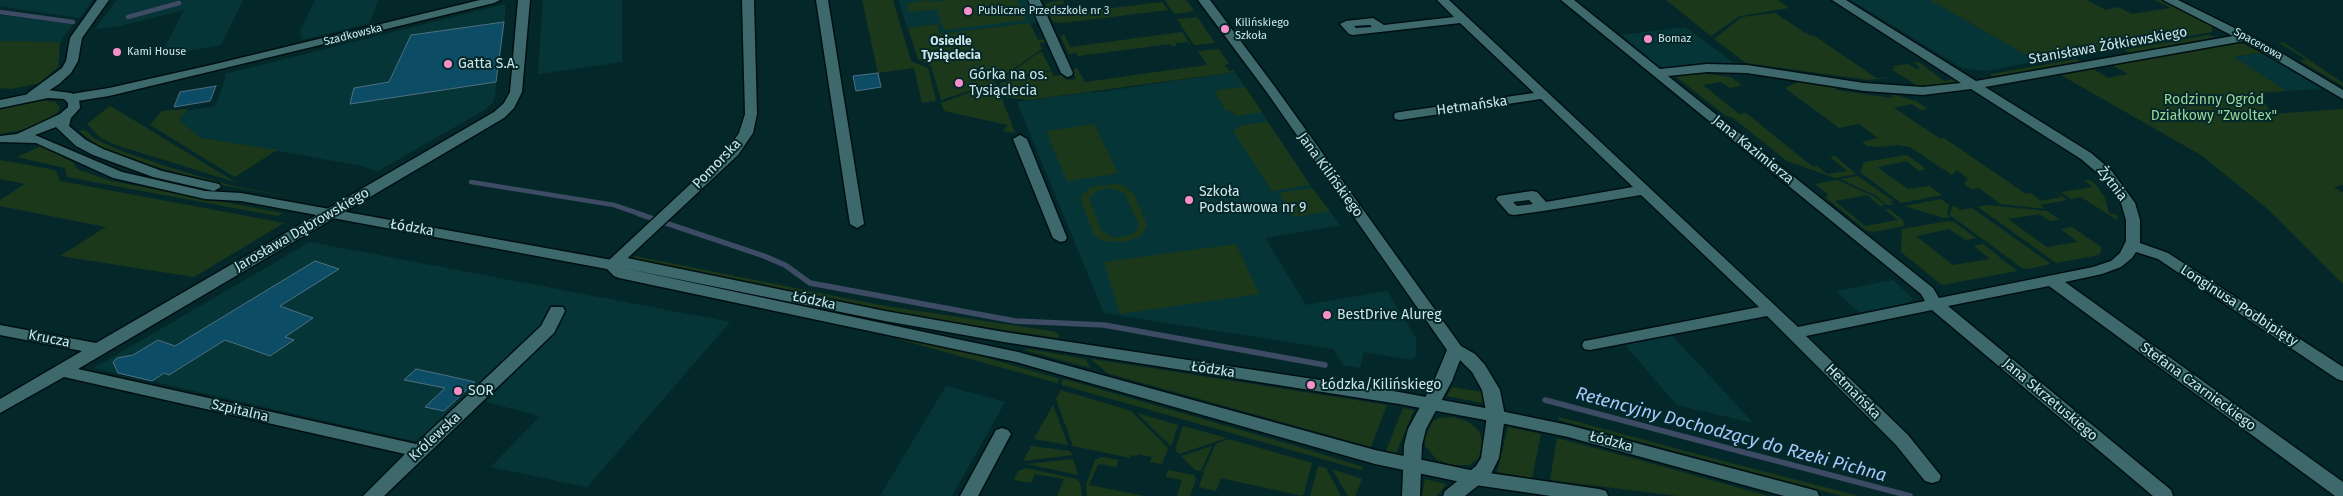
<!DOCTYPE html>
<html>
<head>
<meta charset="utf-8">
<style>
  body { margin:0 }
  canvas { display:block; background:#04282a }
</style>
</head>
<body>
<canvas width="2343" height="496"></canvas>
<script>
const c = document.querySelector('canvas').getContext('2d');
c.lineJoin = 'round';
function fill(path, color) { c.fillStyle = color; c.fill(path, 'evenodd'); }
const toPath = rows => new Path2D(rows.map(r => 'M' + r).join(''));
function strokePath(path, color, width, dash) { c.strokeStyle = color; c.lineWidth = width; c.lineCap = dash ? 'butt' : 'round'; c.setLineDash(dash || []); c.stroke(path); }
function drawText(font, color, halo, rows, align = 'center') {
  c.font = font + ' "Fira Sans",sans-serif'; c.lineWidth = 4; c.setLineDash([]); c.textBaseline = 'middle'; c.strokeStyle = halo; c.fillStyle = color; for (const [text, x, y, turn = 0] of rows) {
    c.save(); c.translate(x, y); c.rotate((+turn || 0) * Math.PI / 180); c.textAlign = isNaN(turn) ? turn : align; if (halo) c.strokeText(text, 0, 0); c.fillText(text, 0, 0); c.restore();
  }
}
fill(toPath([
  [0,0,93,0,79,18,0,6],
  [117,0,243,0,221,45,171,54,165,47,184,10,119,26,95,29],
  [315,0,378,0,370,23,302,40,300,32],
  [543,0,622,0,622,62,538,74],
  [899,0,1028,0,1038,22,940,34,937,24,907,28],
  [1851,0,1930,0,2037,61,1985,71,1962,68],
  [505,4,505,15,494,101,486,109,378,171,358,165,201,138,161,118,172,113,215,106,225,81,225,74],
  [0,15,73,24,60,42,0,41],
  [1685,27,1732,62,1731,64,1698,64,1665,68,1658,66,1622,35],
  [2257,53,2264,54,2322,89,2286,91,2233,57],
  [1235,72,1312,188,1340,225,1265,238,1306,305,1387,291,1416,338,1416,356,1411,360,1364,352,1360,368,1343,365,1333,349,1104,313,1017,102,1091,92,1093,93],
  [310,242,730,322,587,487,491,467,540,416,486,402,560,325,547,324,418,442,94,368],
  [1893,280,1913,299,1909,303,1860,313,1836,291],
  [1672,336,1721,388,1753,423,1677,405,1625,345],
  [946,386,1005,402,952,496,880,496]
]), '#063538');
fill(toPath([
  [862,0,893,0,911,61,928,68,936,101,922,103,914,68,878,73],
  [930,0,932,2,951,0,1017,0,1026,20,944,30,937,9,909,12,907,3],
  [1063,0,1064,4,1050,6,1055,15,1162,2,1168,10,1063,23,1053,22,1045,5,1050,2],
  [1165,0,1186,0,1194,11,1174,14],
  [1666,0,1778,0,1789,8,1740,16,1711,36],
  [1930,0,2087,0,2106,10,2118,7,2132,14,2171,8,2155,0,2161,0,2216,26,2212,27,2212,32,2121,48,2111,43,2103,45,2112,50,2037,61],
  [1775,13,1805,33,1816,37,1876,78,1898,76,1869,80,1746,63,1714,39,1742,17],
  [1197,17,1215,43,1194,45,1177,19],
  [1030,23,1038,40,1046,39,1048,42,1039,43,1042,49,993,83,941,100,931,66,918,59,908,28,937,24,940,34],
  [1182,32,1191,46,1187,42,1176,43,1176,46,1171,46,1170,44,1078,56,1076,53,1069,54,1061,37,1064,34,1070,47],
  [2208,35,2216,37,2130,53,2124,50],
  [0,41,60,42,58,67,40,83,11,89,0,88],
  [2283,42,2343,83,2343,86,2300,61,2306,59,2279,43],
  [2242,43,2264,54,2257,53,2234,57,2286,91,2259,93,2272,114,2343,109,2343,185,2334,187,2343,193,2343,284,2270,211,2201,155,2061,75,2093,69,2108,78,2117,76,2128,74,2112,65],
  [1217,49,1219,49,1229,64,1225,65,1229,71,1234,70,1235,72,1028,100,1005,97,1000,83,1051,71,1054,76,1063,75,1066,80,1076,79,1072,69,1077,68,1085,82,1207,65,1198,51],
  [1042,52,1051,70,999,81,1037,54],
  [2076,59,2082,62,1994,78,1991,76,1991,74],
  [1919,62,1944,81,1954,79,1962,83,1923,89,1891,69,1895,68,1893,66,1908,64,1916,69,1921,68,1914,63],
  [1702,73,1731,77,1742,85,1730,88,1721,82,1703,85,1739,114,1746,113,1813,167,1817,166,1827,174,1847,171,1830,157,1835,156,1856,174,1835,178,1787,161,1733,118,1726,116,1675,76],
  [1805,79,1836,84,1836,90,1892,98,1891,94,1916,101,1928,109,1920,110,1912,104,1894,108,1939,138,1944,138,2026,194,2031,193,2041,201,2061,197,2045,185,2067,200,2040,205,2045,209,2000,204,1979,188,1971,189,1964,184,1968,179,1957,170,1952,175,1910,147,1897,145,1879,147,1868,146,1862,142,1878,138,1859,124,1839,128,1785,88],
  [996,83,1015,133,1003,131,1008,125,944,111,941,103],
  [1245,87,1262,112,1236,116,1232,111,1226,111,1215,93,1218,92,1217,90],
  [36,100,56,102,60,109,57,113,42,123,21,130,0,134,0,109],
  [110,106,137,122,235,182,116,145,101,138,87,124],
  [188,109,181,116,179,121,201,138,277,150,235,177,150,125,162,111],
  [1268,122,1310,185,1272,191,1233,131,1242,125],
  [1094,124,1118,173,1067,181,1046,131],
  [85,130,95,139,124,152,178,170,233,186,304,199,221,185,139,162,97,145,79,131],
  [41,146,74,163,77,169,111,181,282,213,278,216,72,178,67,177,65,168,17,157],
  [1907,155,1926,169,1919,171,1907,161,1877,167,1908,189,1929,186,1942,195,1901,203,1860,172,1864,162],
  [0,160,50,169,56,171,60,181,284,223,194,277,60,256,106,227,0,206,0,200,25,184,0,179],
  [1858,176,1893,201,1890,201,1893,204,1887,205,1875,195,1840,179],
  [1837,180,1873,196,1885,205,1880,206,1867,195,1835,201,1865,226,1898,220,1885,210,1889,209,1903,220,1904,226,1873,232,1866,230,1826,198,1828,194,1815,184],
  [2084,180,2090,180,2096,185,2104,196,2109,213,2117,215,2117,220,2081,197,2071,199,2061,192,2093,187],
  [1116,184,1124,186,1134,194,1147,225,1141,236,1124,242,1105,241,1097,238,1093,233,1081,200,1081,196,1091,187],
  [1109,188,1124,193,1138,222,1138,229,1132,235,1114,238,1101,230,1089,198,1098,190],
  [1312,188,1330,211,1294,217,1279,193],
  [1941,199,1949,205,1947,214,1950,217,1944,218,1905,206],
  [1986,205,2047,211,2060,220,2050,221,2039,214,2008,219,2047,247,2078,242,2061,229,2072,227,2101,247,2101,251,2099,255,2056,263,1978,207],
  [1955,206,1960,210,1972,208,2051,264,2027,269,2022,268,1950,215,1952,207],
  [1948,221,1954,222,1976,238,1966,240,1949,229,1916,236,1953,265,1990,259,1974,246,1983,244,2017,271,1942,285,1901,252,1902,229],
  [1236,244,1259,294,1120,314,1104,262],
  [635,256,880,305,1057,332,1057,335,1060,335,1058,338,885,312,633,260],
  [862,329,908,335,1060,379,1057,383],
  [1028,349,1086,359,1090,368,1024,350],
  [1091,359,1144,367,1387,405,1371,447,1107,373],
  [1064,379,1296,446,1363,467,1361,470,1062,385,1061,383],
  [1452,387,1482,392,1483,403,1447,396],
  [1061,390,1131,411,1168,448,1162,464,1150,462,1152,457,1138,454,1137,456,1131,455,1130,458,1073,446,1056,399],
  [1053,405,1068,445,1034,439],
  [1403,408,1414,410,1396,453,1386,451],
  [1137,413,1178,425,1171,446],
  [1453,417,1469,422,1479,431,1482,441,1481,451,1478,459,1469,465,1454,465,1437,460,1426,447,1424,440,1432,422,1438,418],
  [1559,417,1719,460,1859,496,1842,496,1559,420],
  [1183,426,1227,438,1179,454,1175,449],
  [1508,427,1541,434,1532,478,1497,472],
  [1557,438,1643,461,1768,496,1678,496,1550,480],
  [1229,439,1312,463,1303,496,1221,478,1216,491,1199,487,1204,473,1203,472,1216,444],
  [1031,446,1070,451,1072,455,1023,461],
  [1212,446,1201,471,1195,470,1181,456],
  [1101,457,1119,460,1116,467,1098,464,1089,485,1144,496,1087,496,1086,485,1095,460],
  [1073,459,1078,475,1027,464],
  [1318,466,1326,468,1341,496,1310,496],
  [1026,468,1076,479,1080,483,1082,496,1057,496,1064,479,1035,474,1031,483,1014,480,1018,471],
  [1332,469,1362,479,1355,496,1348,496],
  [1168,470,1194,475,1196,479,1190,496,1177,496,1182,480,1166,477],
  [1425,479,1446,484,1437,496,1422,496]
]), '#1c381a');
strokePath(toPath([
  [0,12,73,22],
  [128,17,179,3],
  [471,182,614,205,643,215]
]), '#3e4b64', 4.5);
strokePath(toPath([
  [639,214,764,256,785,265,810,283,1015,321,1104,325,1325,365],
  [1545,400,1910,496]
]), '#3e4b64', 5.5);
const building = toPath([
  [504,22,496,82,350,104,354,88,389,82,411,35,504,22],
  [878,73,881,87,856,91,853,76,878,73],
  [216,86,210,101,174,107,180,92,216,86],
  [315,261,339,269,280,306,313,318,285,337,294,340,270,356,225,340,169,375,164,373,152,381,118,373,113,362,117,358,133,355,158,340,175,346,315,261],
  [416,369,444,375,475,382,444,411,425,407,445,388,404,380,416,369]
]);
fill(building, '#0d4c65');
strokePath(building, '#4d7081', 1);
const minor = toPath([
  [97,0,109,0,82,38,78,61,71,73,59,84,36,99,28,99,26,96,28,93,62,68,66,61,70,38,97,0],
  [518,0,530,0,522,92,514,108,504,118,78,369,416,444,541,326,551,307,563,307,565,311,554,333,384,496,363,496,405,454,64,377,0,413,0,399,82,351,0,335,0,325,96,343,494,112,504,103,510,92,518,0],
  [742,0,754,0,757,114,753,133,738,155,617,268,607,268,604,265,607,262,728,149,739,133,745,114,742,0],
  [816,0,828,0,864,224,857,228,850,224,816,0],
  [1028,0,1040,0,1073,73,1071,76,1067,77,1061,73,1028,0],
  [1437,0,1449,0,1798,327,1925,301,1921,294,1561,0,1574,0,1660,69,1707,64,1747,65,1864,83,1923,87,1961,83,1832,0,1846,0,1976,81,2233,36,2163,0,2178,0,2263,42,2343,90,2343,99,2244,41,1985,87,2091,153,2111,170,2135,203,2140,220,2140,243,2168,253,2343,367,2343,381,2337,379,2158,259,2136,252,2132,258,2121,267,2102,274,2065,282,2343,482,2343,496,2335,496,2049,286,1948,306,2171,490,2173,496,2153,496,1932,310,1806,336,1908,435,1941,476,1939,481,1932,483,1925,481,1896,445,1767,316,1590,350,1584,349,1582,345,1584,341,1590,340,1759,307,1641,195,1543,211,1514,215,1509,214,1496,199,1498,196,1532,191,1537,192,1546,202,1633,187,1541,99,1400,120,1395,119,1394,116,1395,113,1400,112,1534,93,1460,23,1353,35,1349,34,1340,24,1346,21,1373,18,1384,25,1454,17,1437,0],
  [1370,25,1372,27,1356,28,1354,26,1370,25],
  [1707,72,1747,73,1864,91,1923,95,1971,89,2081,159,2101,176,2121,203,2126,220,2126,241,2120,253,2111,261,2093,267,1939,298,1933,288,1668,76,1707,72],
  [1529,200,1533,204,1517,206,1513,202,1529,200],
  [1020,135,1027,139,1067,238,1065,241,1060,242,1053,238,1013,139,1020,135],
  [1002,428,1008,430,1011,434,978,496,960,496,996,430,1002,428]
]);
const tertiary = toPath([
  [480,0,500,0,494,3,109,96,71,102,65,98,71,94,109,88,211,65,480,0],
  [1198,0,1210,0,1275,87,1461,346,1475,354,1485,365,1500,390,1505,416,1499,458,1490,476,1465,496,1443,496,1445,491,1476,466,1481,458,1487,416,1482,390,1472,372,1460,360,1452,381,1426,429,1422,445,1420,496,1402,496,1404,445,1408,429,1434,381,1447,350,1266,91,1198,0]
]);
const secondary = toPath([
  [48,90,71,93,79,99,80,108,71,118,69,126,86,140,103,149,162,171,219,184,221,187,214,191,153,177,93,155,76,146,56,127,35,135,122,172,205,191,241,193,612,260,627,258,885,311,1004,332,1399,392,1496,410,1568,425,1810,489,1817,491,1819,496,1784,496,1568,437,1496,422,1399,404,1004,342,885,321,623,268,1018,352,1375,450,1475,471,1599,489,1606,491,1608,496,1551,496,1475,485,1375,464,1016,362,619,278,614,276,607,269,241,201,205,199,113,178,36,143,0,142,0,136,17,134,60,114,68,107,68,103,64,99,48,98,0,108,0,100,48,90]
]);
strokePath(minor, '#000f11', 3);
strokePath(tertiary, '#000f11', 3);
strokePath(secondary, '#000f11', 3);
fill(minor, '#3d696c');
fill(tertiary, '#3d696c');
fill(secondary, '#3d696c');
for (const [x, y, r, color] of [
  [968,11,5,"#f98fc9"],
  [1225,29,5,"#f98fc9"],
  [1648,39,5,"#f98fc9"],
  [117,52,5,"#f98fc9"],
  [448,64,5,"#f98fc9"],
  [959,83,5,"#f98fc9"],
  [1189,200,5,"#f98fc9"],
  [1327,315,5,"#f98fc9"],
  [1311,385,5,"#f98fc9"],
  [458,391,5,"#f98fc9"]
]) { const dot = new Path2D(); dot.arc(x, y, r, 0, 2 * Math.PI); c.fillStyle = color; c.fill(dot); strokePath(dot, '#04282a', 2); }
drawText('11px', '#cfe6e8', '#04282a', [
  ["Publiczne Przedszkole nr 3",978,11],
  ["Kilińskiego",1235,23],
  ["Szkoła",1235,36],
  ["Bomaz",1658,39],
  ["Kami House",127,52]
], 'left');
drawText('11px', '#cfe6e8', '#04282a', [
  ["Szadkowska",353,35,-14],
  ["Spacerowa",2258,44,29]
]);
drawText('bold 12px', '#cfe6e8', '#04282a', [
  ["Osiedle",951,42],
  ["Tysiąclecia",951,56]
]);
drawText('14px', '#cfe6e8', '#04282a', [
  ["Stanisława Żółkiewskiego",2108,46,-10],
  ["Hetmańska",1472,106,-8],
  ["Jana Kazimierza",1753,150,39],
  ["Pomorska",717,164,-46],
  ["Jana Kilińskiego",1330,175,54],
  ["Żytnia",2112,184,52],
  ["Łódzka",412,228,10],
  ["Jarosława Dąbrowskiego",302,230,-30],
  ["Łódzka",814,301,12],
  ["Longinusa Podbipięty",2239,306,33],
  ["Krucza",49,339,11],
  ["Łódzka",1213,370,9],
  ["Stefana Czarnieckiego",2198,387,36],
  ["Hetmańska",1853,392,45],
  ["Jana Skrzetuskiego",2050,400,40],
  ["Szpitalna",240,411,13],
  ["Królewska",435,437,-43],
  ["Łódzka",1611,442,15]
]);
drawText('14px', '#cfe6e8', '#04282a', [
  ["Gatta S.A.",458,64],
  ["Górka na os.",969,75],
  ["Tysiąclecia",969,91],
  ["Szkoła",1199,192],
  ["Podstawowa nr 9",1199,208],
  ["BestDrive Alureg",1337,315],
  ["Łódzka/Kilińskiego",1321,385],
  ["SOR",468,391]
], 'left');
drawText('14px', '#9cd598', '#04282a', [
  ["Rodzinny Ogród",2214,100],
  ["Działkowy \"Zwoltex\"",2214,116]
]);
drawText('italic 18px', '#a7c8fc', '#04282a', [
  ["Retencyjny Dochodzący do Rzeki Pichna",1731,435,15]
]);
</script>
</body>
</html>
